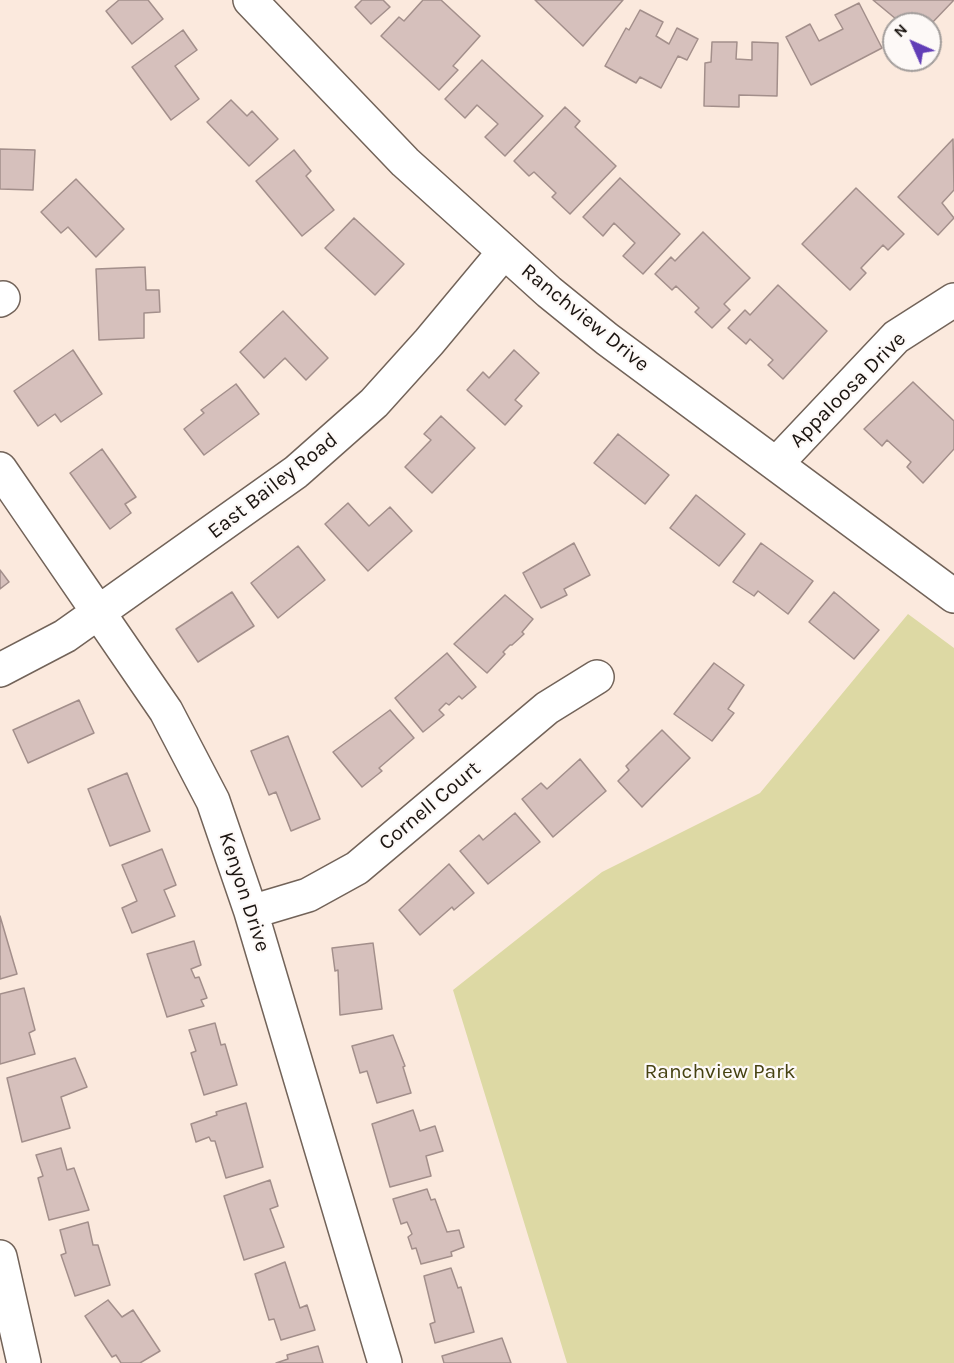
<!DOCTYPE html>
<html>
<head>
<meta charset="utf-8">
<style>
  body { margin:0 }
  #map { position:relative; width:954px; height:1363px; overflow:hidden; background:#fbe9dd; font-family:Karla,sans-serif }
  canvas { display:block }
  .north { position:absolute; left:882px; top:12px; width:60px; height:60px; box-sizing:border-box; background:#fdf9f7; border:2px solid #a29d9b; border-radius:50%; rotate:315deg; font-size:16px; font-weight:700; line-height:24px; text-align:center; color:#1a1410 }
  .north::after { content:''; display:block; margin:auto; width:21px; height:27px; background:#623eb7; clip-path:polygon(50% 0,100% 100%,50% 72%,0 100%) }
</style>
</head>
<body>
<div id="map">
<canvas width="954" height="1363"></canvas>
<div class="north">N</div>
</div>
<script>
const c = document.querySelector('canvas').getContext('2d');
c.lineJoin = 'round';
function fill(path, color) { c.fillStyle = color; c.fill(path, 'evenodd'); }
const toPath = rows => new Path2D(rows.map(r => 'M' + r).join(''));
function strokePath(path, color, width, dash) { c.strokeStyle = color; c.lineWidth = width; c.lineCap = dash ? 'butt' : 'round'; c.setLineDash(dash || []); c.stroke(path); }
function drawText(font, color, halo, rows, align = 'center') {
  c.font = font + ' Karla,sans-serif'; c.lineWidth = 4.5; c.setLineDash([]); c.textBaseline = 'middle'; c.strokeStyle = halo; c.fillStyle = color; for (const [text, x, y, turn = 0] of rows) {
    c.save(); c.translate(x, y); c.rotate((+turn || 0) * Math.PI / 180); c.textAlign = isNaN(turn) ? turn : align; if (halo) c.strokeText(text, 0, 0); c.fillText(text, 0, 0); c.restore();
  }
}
fill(toPath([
  [908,614,954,648,954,1363,567,1363,453,990,602,872,760,793]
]), '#ddd9a4');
const building = toPath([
  [119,0,148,0,163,19,132,44,106,11,119,0],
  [362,0,383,0,390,7,371,24,355,7,362,0],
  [423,0,441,0,480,36,453,66,458,70,439,90,381,36,399,17,404,21,423,0],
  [535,0,623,0,583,46,535,0],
  [873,0,954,0,930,25,902,24,873,0],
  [859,3,882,48,811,85,786,37,810,24,819,41,843,29,835,15,859,3],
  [640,10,663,22,656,36,669,44,677,28,698,39,687,60,678,56,661,88,640,77,636,83,605,66,626,28,629,30,640,10],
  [183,30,197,50,175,66,199,99,171,120,132,67,183,30],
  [712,42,737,42,736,59,752,60,752,42,778,43,777,96,739,95,739,107,704,106,705,63,711,62,712,42],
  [482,60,543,116,505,156,485,137,498,124,477,105,465,118,445,99,482,60],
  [231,100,247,116,252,111,278,139,249,166,207,122,231,100],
  [565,107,580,121,575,127,616,166,570,214,552,197,556,193,534,172,529,176,514,161,565,107],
  [953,139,954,190,942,203,954,218,938,235,898,197,953,139],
  [0,149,35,150,33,190,0,189,0,149],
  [294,150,311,171,306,176,334,210,302,236,256,181,294,150],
  [620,178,680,234,643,274,623,256,635,243,614,223,603,236,583,217,620,178],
  [76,179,124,229,96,257,68,227,61,233,41,212,76,179],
  [856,188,904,234,888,250,883,245,861,268,866,273,850,290,802,244,856,188],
  [354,218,404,264,375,295,325,248,354,218],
  [703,232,750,278,724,304,730,310,712,328,695,312,699,308,676,286,672,290,655,274,671,257,675,261,703,232],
  [145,267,146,290,159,290,160,312,144,313,144,338,99,340,96,269,145,267],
  [778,285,827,331,783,379,768,365,773,360,750,339,746,344,728,328,745,310,750,315,778,285],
  [283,311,328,358,306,380,285,358,264,378,240,352,283,311],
  [73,350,102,394,61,422,55,414,38,426,14,391,73,350],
  [514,350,539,373,515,400,522,406,505,425,467,390,483,372,489,378,514,350],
  [913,382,954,421,954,449,923,483,907,467,911,462,887,440,882,446,864,429,913,382],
  [236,384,259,414,204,455,184,429,204,413,201,410,236,384],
  [441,416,475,448,432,493,405,467,431,440,424,434,441,416],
  [618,434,669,475,645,504,594,463,618,434],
  [102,449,136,497,125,504,131,513,110,529,70,473,102,449],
  [696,495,745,534,719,566,670,528,696,495],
  [348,503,369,526,390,507,412,531,368,571,325,524,348,503],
  [574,543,590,575,564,589,567,595,541,608,523,573,574,543],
  [761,543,813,581,788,614,758,591,754,596,733,582,761,543],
  [298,546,325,580,278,618,251,583,298,546],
  [0,570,9,582,0,589,0,570],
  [232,592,254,626,198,662,176,629,232,592],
  [834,592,879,630,854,659,809,622,834,592],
  [505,595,533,619,522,632,524,634,512,645,510,645,503,652,505,654,487,673,454,644,505,595],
  [447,653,476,687,462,699,459,696,449,705,446,703,439,710,444,715,423,732,395,698,447,653],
  [714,663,744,685,728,709,734,713,712,741,674,714,714,663],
  [79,700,94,733,28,763,13,730,79,700],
  [390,710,414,738,379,768,382,771,362,787,333,752,390,710],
  [662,730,690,758,642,807,618,781,629,770,626,766,662,730],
  [288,736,320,819,291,831,276,792,269,795,251,751,288,736],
  [580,759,606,791,553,837,522,799,541,783,547,789,580,759],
  [127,773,150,831,110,846,88,789,127,773],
  [515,813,540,842,488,884,460,851,479,835,483,840,515,813],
  [162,849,176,885,164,890,175,916,132,933,122,908,137,901,122,865,162,849],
  [449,864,474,893,454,910,452,907,420,935,399,910,449,864],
  [0,916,17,974,0,979,0,916],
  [194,941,201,965,191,969,195,978,199,977,207,998,201,1000,204,1006,167,1017,147,954,194,941],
  [373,943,382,1009,340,1015,338,970,335,971,332,948,373,943],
  [24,988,35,1030,29,1033,35,1054,0,1064,0,994,24,988],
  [215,1023,221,1045,225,1044,237,1085,204,1095,191,1053,196,1051,189,1030,215,1023],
  [393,1035,405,1066,403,1067,411,1093,377,1103,367,1071,360,1073,352,1046,393,1035],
  [75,1058,87,1087,61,1097,70,1128,22,1142,7,1078,75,1058],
  [246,1103,263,1167,226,1178,215,1141,211,1141,209,1137,196,1142,191,1124,217,1115,216,1112,246,1103],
  [413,1110,420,1131,435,1126,443,1151,426,1156,431,1176,390,1187,372,1124,413,1110],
  [61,1148,67,1170,74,1168,89,1210,49,1220,38,1178,43,1176,36,1155,61,1148],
  [270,1180,278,1206,270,1209,284,1247,244,1260,224,1196,270,1180],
  [427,1189,431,1200,435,1199,447,1232,459,1230,464,1247,451,1252,452,1256,421,1264,416,1248,412,1249,408,1237,412,1234,407,1222,401,1224,393,1199,427,1189],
  [88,1222,93,1245,98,1245,110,1285,75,1296,61,1255,66,1253,60,1230,88,1222],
  [285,1262,300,1308,307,1305,315,1330,281,1340,274,1319,269,1320,255,1274,285,1262],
  [451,1268,458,1288,461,1287,474,1332,435,1343,430,1324,435,1322,424,1276,451,1268],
  [108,1300,122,1317,133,1310,160,1351,140,1363,121,1363,116,1355,112,1357,85,1316,108,1300],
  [502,1338,511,1363,444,1363,442,1356,502,1338],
  [318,1346,323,1363,276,1363,288,1359,287,1355,318,1346]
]);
fill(building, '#d6c0bc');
strokePath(building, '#a38f8b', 1.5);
const minor = toPath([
  [250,0,405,162,549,292,607,339,954,596],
  [0,300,3,298],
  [776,464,896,337,954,300],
  [0,469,166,711,213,801,251,912,385,1363],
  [0,670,65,636,296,472,374,403,429,342,504,252],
  [251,912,308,895,357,868,547,708,597,677],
  [0,1257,24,1363]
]);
strokePath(minor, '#726359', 36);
strokePath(minor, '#fff', 33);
drawText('21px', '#1a1410', '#fdf9f7', [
  ["Ranchview Drive",585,318,39],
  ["Appaloosa Drive",848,390,-45],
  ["East Bailey Road",273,486,-38],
  ["Cornell Court",430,806,-40],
  ["Kenyon Drive",244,892,72]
]);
drawText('21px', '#464212', '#fdf9f7', [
  ["Ranchview Park",720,1072]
]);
</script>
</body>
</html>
